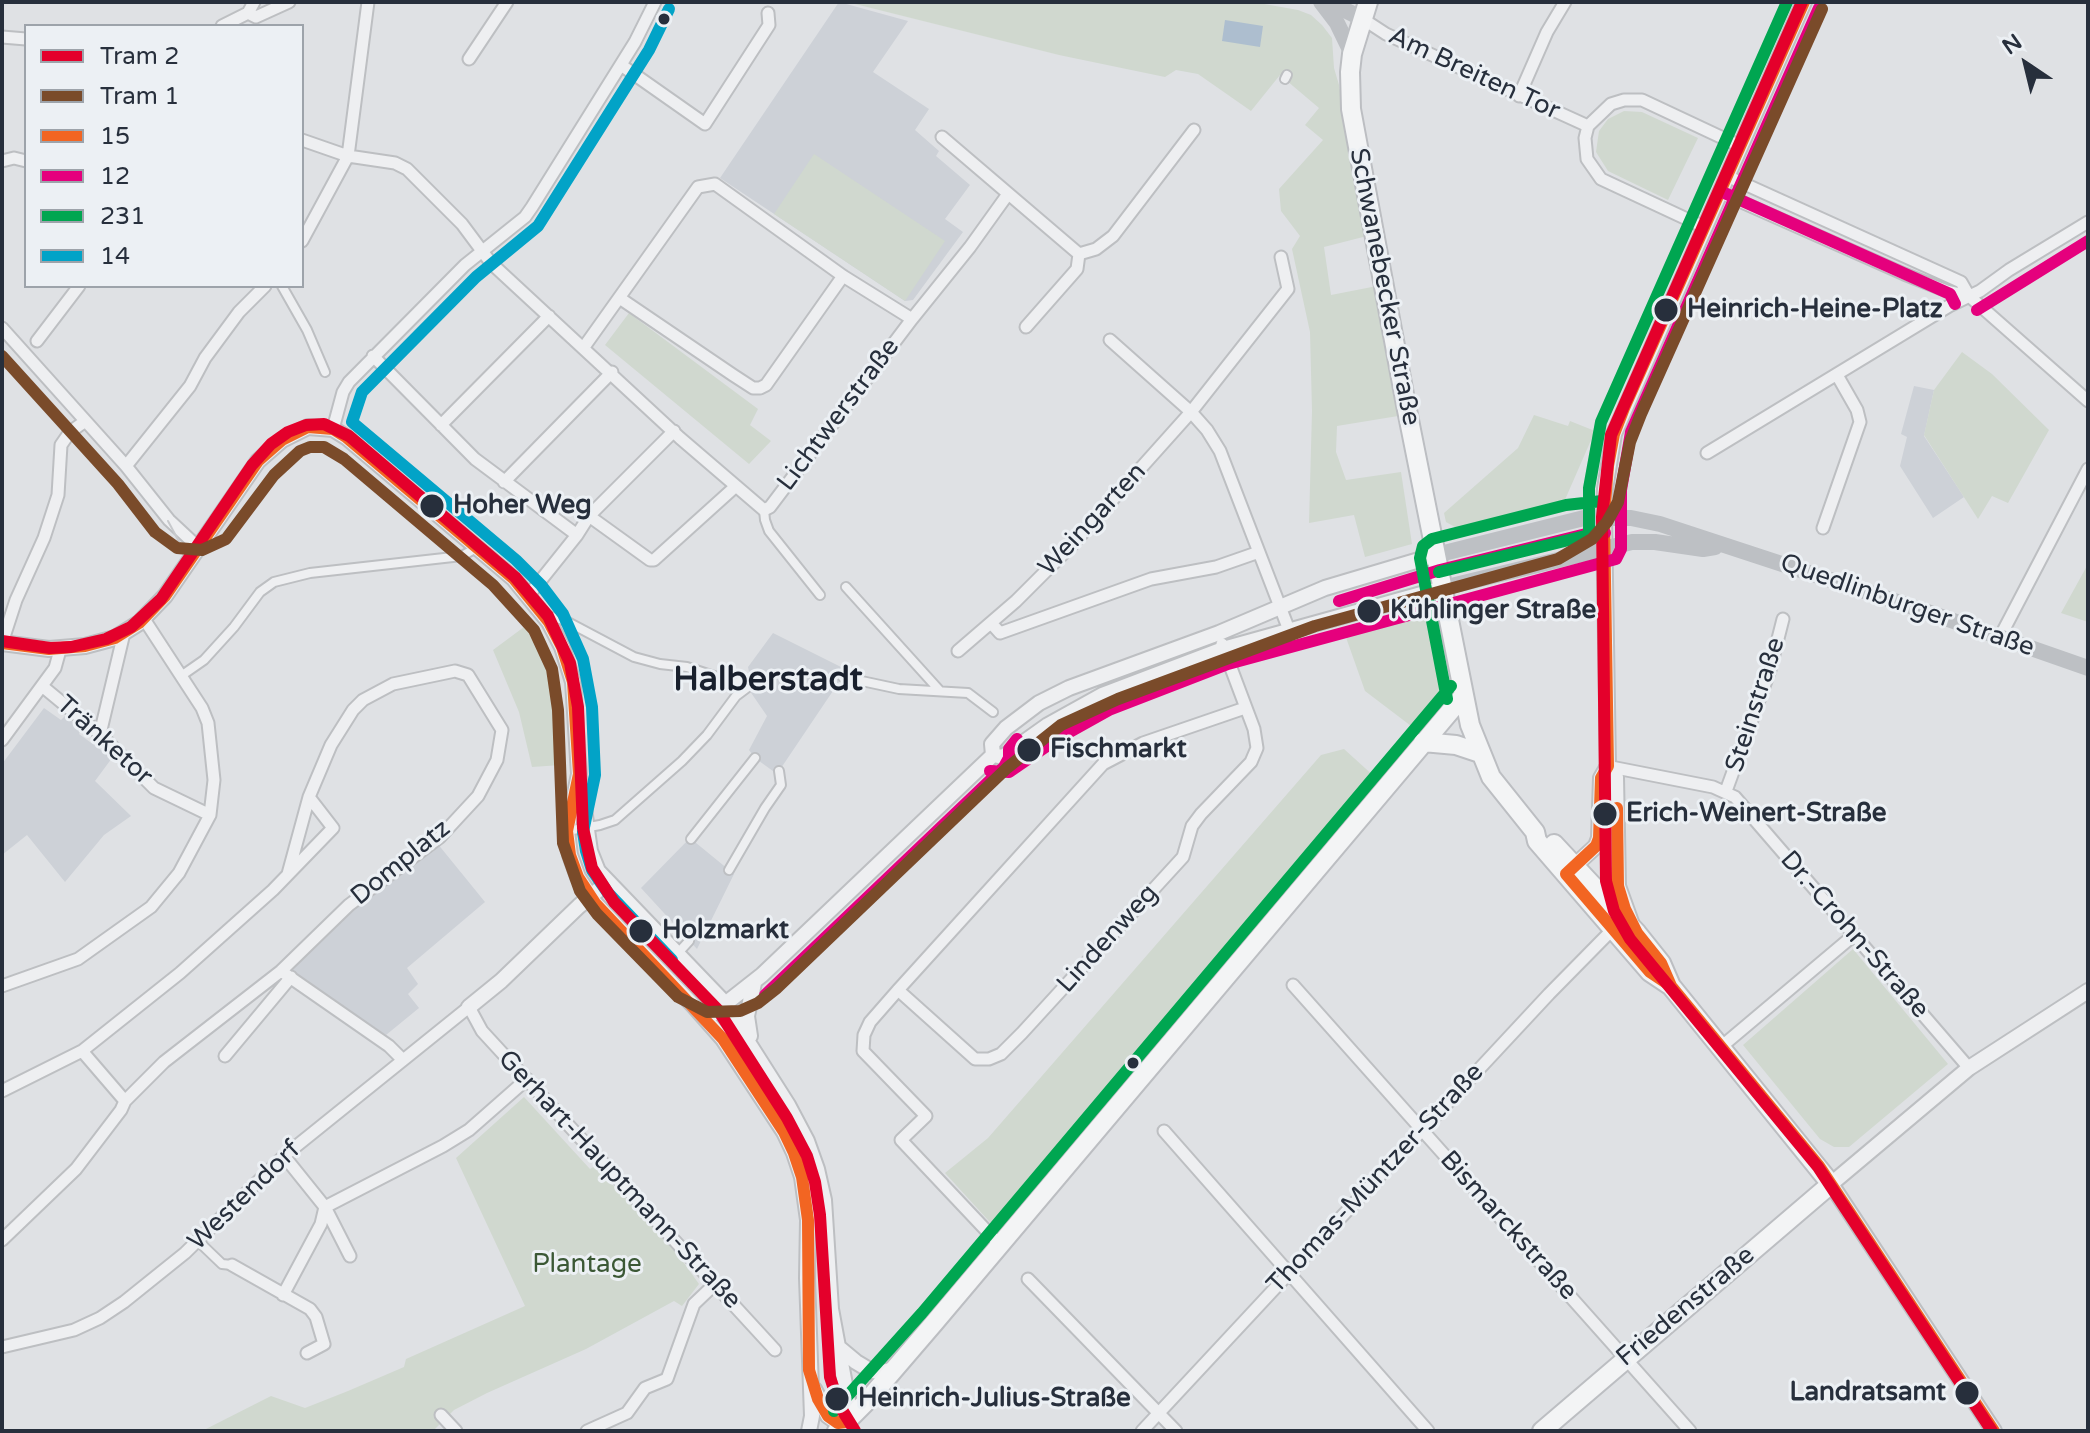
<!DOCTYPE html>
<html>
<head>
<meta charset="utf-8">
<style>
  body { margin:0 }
  #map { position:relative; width:2090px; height:1433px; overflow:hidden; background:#dfe1e4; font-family:"Varela Round",sans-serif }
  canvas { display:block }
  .frame { position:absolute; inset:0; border:4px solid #272f3c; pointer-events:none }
  .legend { position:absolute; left:24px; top:24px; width:280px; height:264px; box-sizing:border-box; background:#ecf0f4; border:2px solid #9da3aa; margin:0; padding:10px 14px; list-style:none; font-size:24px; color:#272f3c }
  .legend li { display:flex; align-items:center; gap:16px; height:40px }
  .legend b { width:40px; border:2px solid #9da3aa }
  .north { position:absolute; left:1986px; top:24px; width:80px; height:80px; -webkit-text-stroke:6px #ecf0f4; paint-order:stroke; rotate:325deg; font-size:22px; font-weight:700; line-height:32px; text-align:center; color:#272f3c }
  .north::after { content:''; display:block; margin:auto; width:28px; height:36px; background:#272f3c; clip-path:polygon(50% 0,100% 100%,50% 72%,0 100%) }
</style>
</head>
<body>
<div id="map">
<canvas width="2090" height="1433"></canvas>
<div class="frame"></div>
<ul class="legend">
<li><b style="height:10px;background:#e4002b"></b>Tram 2</li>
<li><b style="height:10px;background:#7a4b2a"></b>Tram 1</li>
<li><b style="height:10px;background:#f26522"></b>15</li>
<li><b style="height:10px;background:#e5007d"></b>12</li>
<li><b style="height:10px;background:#00a651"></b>231</li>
<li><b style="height:10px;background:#02a3c7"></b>14</li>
</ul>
<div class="north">N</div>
</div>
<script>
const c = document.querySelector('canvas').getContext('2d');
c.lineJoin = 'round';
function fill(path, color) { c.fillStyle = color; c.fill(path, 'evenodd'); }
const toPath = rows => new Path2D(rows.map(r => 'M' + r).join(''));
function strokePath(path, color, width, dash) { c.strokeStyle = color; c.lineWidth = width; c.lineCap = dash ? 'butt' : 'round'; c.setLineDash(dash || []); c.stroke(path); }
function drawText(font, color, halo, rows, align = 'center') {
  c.font = font + ' "Varela Round",sans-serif'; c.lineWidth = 6; c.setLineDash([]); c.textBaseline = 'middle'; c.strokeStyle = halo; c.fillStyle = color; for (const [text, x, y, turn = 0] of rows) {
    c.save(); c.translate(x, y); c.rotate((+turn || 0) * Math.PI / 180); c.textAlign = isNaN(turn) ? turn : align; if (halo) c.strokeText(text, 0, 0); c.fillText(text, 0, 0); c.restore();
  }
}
fill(toPath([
  [839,2,908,21,873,72,929,109,915,130,939,151,936,156,970,185,945,219,963,232,913,300,905,301,720,178],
  [1914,386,1934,390,1924,436,1964,497,1933,518,1900,466,1907,437,1901,434],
  [773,633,847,670,777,774,755,758,749,750,767,716,743,681,749,672,748,667],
  [44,708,61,720,65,716,82,729,79,734,112,758,95,781,131,816,104,835,65,882,27,835,2,855,2,764],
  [690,838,734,874,697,949,641,888],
  [437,843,485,902,407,968,418,984,408,994,419,1008,386,1035,287,969,351,906]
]), '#cdd1d7');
fill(toPath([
  [847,2,1253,2,1298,10,1311,15,1322,25,1332,38,1334,68,1339,85,1367,236,1324,247,1331,295,1377,286,1398,416,1337,426,1336,452,1346,480,1401,472,1412,544,1365,557,1354,515,1309,523,1312,411,1310,332,1292,249,1300,236,1281,211,1279,189,1323,140,1305,125,1319,108,1280,75,1251,111,1198,74,1176,70,1165,77,1059,55],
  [1624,111,1642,112,1698,138,1668,200,1608,171,1596,152,1599,131,1608,119],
  [814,154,945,241,905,301,774,214],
  [629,313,758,409,750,425,771,441,749,464,605,345],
  [1962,352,1992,374,2049,430,2008,503,1992,496,1978,519,1924,435,1934,390],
  [1534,415,1568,426,1570,421,1595,431,1564,502,1555,507,1470,529,1455,527,1446,522,1444,513,1518,448],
  [2088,564,2088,622,2061,613],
  [1417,610,1427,616,1432,624,1442,694,1439,704,1419,732,1365,691,1343,629],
  [528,624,542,652,551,680,560,739,561,765,532,767,519,712,493,650],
  [1344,749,1376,778,999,1232,945,1173,988,1138,1321,755],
  [1853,949,1948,1064,1849,1147,1834,1147,1820,1139,1743,1045],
  [524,1097,590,1169,595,1166,679,1256,699,1284,682,1306,674,1301,586,1349,487,1393,454,1410,433,1431,202,1431,271,1396,305,1408,348,1391,404,1367,406,1359,525,1306,456,1158]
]), '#d0d8cf');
fill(toPath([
  [1225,20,1263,26,1260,47,1222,41]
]), '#adbecf');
const pedestrian = toPath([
  [1285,79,1287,75],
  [282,286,307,330,325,372],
  [764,510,765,520,769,531,820,595],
  [846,587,940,691],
  [546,615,566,621,634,657,660,664,687,667,735,683,743,681],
  [181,676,204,660,234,627,260,592,274,582,310,573,462,556,476,548],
  [843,677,899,689,968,693,993,712],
  [567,831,600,825,615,820,682,761,707,735,736,696,748,687],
  [691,839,755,758],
  [729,870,765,808,781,785,779,771],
  [678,953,689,941],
  [198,1241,222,1264,232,1265]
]);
const minor = toPath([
  [248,13,256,17,289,2],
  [1363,19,1386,34,1588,126],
  [222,26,248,13,254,2],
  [2,37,26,39],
  [469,59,507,2],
  [621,65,705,124,769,25,768,13],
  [1519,96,1547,32,1565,2],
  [942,137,1079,254,1096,249,1113,236,1194,130],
  [302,140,348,156,395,163,407,169,462,224,491,263,680,438,764,510,770,507,912,319,970,247,1008,194],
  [2,161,14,158,26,161],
  [1727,176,1961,282,1969,296,2088,401],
  [1719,192,1904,274,1947,291,1969,296],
  [1704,227,1601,179,1587,159,1585,138,1588,126,1611,104,1624,100,1642,100,1740,146],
  [302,241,348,156,368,2],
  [621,299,733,375,753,388,760,388,766,385,843,276],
  [1026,327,1077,269,1079,254],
  [2,328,126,466,169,520,199,548],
  [1110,340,1191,412,1207,430,1220,451,1289,630],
  [37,341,79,286],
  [584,347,698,187,715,184,843,276,912,319],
  [373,356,475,459,577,535,589,516,650,560,654,560,736,486],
  [441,425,549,316],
  [333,429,343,392,349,382,465,265,525,217,532,207,635,42,655,2],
  [1707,453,1949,306,1980,291,2009,270,2088,222],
  [126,466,190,386,205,358,239,312,265,286],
  [504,482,612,372],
  [589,516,674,431],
  [1823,528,1860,422,1857,410,1837,375],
  [529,595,577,535],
  [991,623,1000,633,1151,579,1216,567,1259,552],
  [2000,637,2088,469],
  [2,643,16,600,44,538,58,495,61,445,70,432,84,422],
  [958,651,1016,601,1072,545,1191,412,1288,289,1281,257],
  [42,686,100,734,154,788,210,815],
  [100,734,124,633],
  [2,740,55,668,60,650],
  [1606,766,1713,787,1735,797,1969,1068],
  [1726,791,1770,670,1783,619],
  [281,971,389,1046,402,1059],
  [1293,985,1690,1431],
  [2,986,78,959,151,907,179,873,210,815,214,780,208,723,202,708,144,619],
  [898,990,975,1059,989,1059,1001,1054,1022,1033,1183,857,1192,826,1201,814,1251,762,1257,748,1254,729,1222,644],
  [1721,1047,1854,935],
  [82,1051,125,1101],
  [225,1056,291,977],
  [2,1091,82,1051,180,973,273,890,333,828,309,797],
  [1164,1131,1428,1431],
  [284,1156,325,1207,350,1256],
  [325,1207,443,1146,469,1130,527,1079],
  [2,1240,76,1169,121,1110,125,1101,164,1062,281,971,349,905,440,837,478,796,497,760,502,730,468,675,455,671,393,684,363,700,353,710,331,745,309,797,288,874],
  [1000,1245,901,1140,926,1116,863,1051,864,1035,870,1022,898,990,1103,764,1143,743,1245,708],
  [232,1265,310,1309,316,1317,324,1344,307,1353],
  [1028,1279,1176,1431],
  [283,1295,321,1224,325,1207],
  [2,1347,74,1330,100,1318,124,1302,185,1253,284,1156,469,1007,482,1031,775,1350],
  [441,1415,456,1431],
  [587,1431,627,1413,645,1388,667,1379,694,1304,715,1284],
  [1142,1431,1549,994,1613,929]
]);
const tertiary = toPath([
  [2,643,49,649,85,646,115,638,139,623,165,596,258,461,282,440,308,427,333,429,346,437,514,579,549,622,562,647,573,682,579,774,567,831,570,855,578,877,595,903,694,1006,723,1039,784,1132,794,1153,802,1177,808,1220,807,1278,812,1416,809,1431],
  [993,755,1003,757,1048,725,1102,695,1223,649,1443,588],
  [1608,766,1616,777,1618,886,1631,922],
  [580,780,590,851,598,871,720,998,788,1105,807,1141,817,1169,824,1200,831,1309,849,1406,846,1422],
  [1569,871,1596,846,1599,838,1601,778,1608,766,1604,517,1605,489,1614,434,1804,2],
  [469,1007,501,981,579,906,608,882],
  [706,1019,762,975,993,755,992,744,1006,728,1039,703,1069,688,1219,633,1325,588,1436,555],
  [750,1036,747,1016,754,983],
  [838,1347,856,1362,871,1371,883,1372,894,1369],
  [814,1389,828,1416,838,1423,846,1422],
  [1994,1431,1831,1184,1969,1068,2088,991]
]);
const primary = toPath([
  [1368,2,1352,54,1350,72,1351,109,1406,405,1470,725,1491,777,1535,832,1537,841,1650,972,1671,986],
  [1423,742,1456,745,1480,753],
  [837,1431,867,1401,934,1323,1463,696],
  [1542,1431,1831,1184,1671,986,1661,963,1637,933,1554,844]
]);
strokePath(pedestrian, '#bdbfc2', 12);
strokePath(minor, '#bdbfc2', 15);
strokePath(tertiary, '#bdbfc2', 18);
strokePath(primary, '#bcbec2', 22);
strokePath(pedestrian, '#eeeff1', 8);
strokePath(minor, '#eeeff1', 11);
strokePath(tertiary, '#eeeff1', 14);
strokePath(toPath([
  [1321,2,1337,23,1352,54],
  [1329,2,1363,19],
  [1436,555,1584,518,1631,518,1660,524,1922,610,2088,668],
  [1443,588,1632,542,1655,542,1703,549,1715,547]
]), '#bdc0c4', 16);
strokePath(primary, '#f3f4f5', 18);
strokePath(toPath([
  [168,521,184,551,182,568,172,584]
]), '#c7c9cc', 2);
strokePath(toPath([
  [2,643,49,649,85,646,115,638,139,623,165,596,258,461,282,440,308,427,333,429,346,437,514,579,549,622,562,647,573,682,579,774,567,831,570,855,578,877,595,903,723,1039,784,1132,794,1153,802,1177,808,1220,809,1370,818,1399,828,1416,838,1423,846,1422],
  [1617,808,1618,886,1625,909,1637,933,1661,963,1671,986,1819,1166,1994,1431],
  [1671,986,1650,972,1566,874,1596,846,1599,838,1601,778,1608,766,1604,517,1608,466,1614,434,1624,408,1804,2]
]), '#f26522', 12);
strokePath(toPath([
  [1720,191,1950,294,1955,304],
  [1977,310,2088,241],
  [1339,601,1440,570,1586,534,1605,533],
  [990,771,1009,772,1057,739,1109,710,1228,664,1616,559,1621,549,1621,490,1631,432,1819,8],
  [765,995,1004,767,1009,758,1009,749,1017,739]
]), '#e5007d', 12);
strokePath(toPath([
  [1439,572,1589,535,1589,488,1601,422,1787,2],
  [1447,699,1420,558,1423,546,1432,539,1566,505,1602,501],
  [834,1411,922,1313,1451,686]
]), '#00a651', 12);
strokePath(toPath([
  [669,9,649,50,538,226,476,277,362,392,352,422,516,560,541,585,563,614,583,659,592,707,595,775,583,832,586,851,592,870,608,893,672,960]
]), '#02a3c7', 12);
strokePath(toPath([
  [1802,2,1611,435,1602,517,1606,881,1614,911,1630,939,1818,1167,1992,1431],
  [2,641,50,648,71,647,106,639,131,627,161,599,252,465,271,444,288,432,306,425,324,424,349,436,515,577,548,616,570,663,578,707,583,828,592,868,614,902,718,1010,787,1118,807,1156,815,1182,820,1215,830,1377,839,1405,855,1431]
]), '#e4002b', 12);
strokePath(toPath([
  [2,356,118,484,155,532,177,548,202,550,226,539,274,475,300,451,310,447,324,447,344,459,493,585,534,630,552,669,558,710,563,843,580,891,597,914,678,997,707,1012,740,1011,758,1003,777,988,1007,768,1061,725,1118,699,1315,626,1558,559,1592,539,1607,522,1618,502,1630,442,1641,414,1822,9]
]), '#7a4b2a', 12);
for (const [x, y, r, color] of [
  [664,19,7,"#272f3c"],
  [1666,310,13,"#272f3c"],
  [432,506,13,"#272f3c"],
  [1369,611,13,"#272f3c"],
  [1029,750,13,"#272f3c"],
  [1605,814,13,"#272f3c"],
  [641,931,13,"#272f3c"],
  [1133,1063,7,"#272f3c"],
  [1967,1393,13,"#272f3c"],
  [837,1399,13,"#272f3c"]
]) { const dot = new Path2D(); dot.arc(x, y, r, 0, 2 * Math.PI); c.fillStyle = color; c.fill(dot); strokePath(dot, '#ecf0f4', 3); }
drawText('26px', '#272f3c', '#ecf0f4', [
  ["Am Breiten Tor",1474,74,25],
  ["Schwanebecker Straße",1384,287,79],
  ["Lichtwerstraße",839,415,-53],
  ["Weingarten",1093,520,-47],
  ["Quedlinburger Straße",1907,606,19],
  ["Steinstraße",1756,705,-72],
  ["Tränketor",104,741,42],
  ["Domplatz",401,863,-39],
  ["Dr.-Crohn-Straße",1854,935,49],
  ["Lindenweg",1108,939,-48],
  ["Thomas-Müntzer-Straße",1376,1179,-47],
  ["Gerhart-Hauptmann-Straße",619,1180,47],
  ["Westendorf",245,1196,-44],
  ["Bismarckstraße",1508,1226,48],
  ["Friedenstraße",1686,1307,-40]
]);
drawText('bold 26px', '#272f3c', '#ecf0f4', [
  ["Heinrich-Heine-Platz",1687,310],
  ["Hoher Weg",453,506],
  ["Kühlinger Straße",1390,611],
  ["Fischmarkt",1050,750],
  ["Erich-Weinert-Straße",1626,814],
  ["Holzmarkt",662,931],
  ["Landratsamt",1946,1393,"right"],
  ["Heinrich-Julius-Straße",858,1399]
], 'left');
drawText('26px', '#3b5835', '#ecf0f4', [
  ["Plantage",587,1265]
]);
drawText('bold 34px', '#19202d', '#ecf0f4', [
  ["Halberstadt",768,681]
]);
</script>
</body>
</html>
